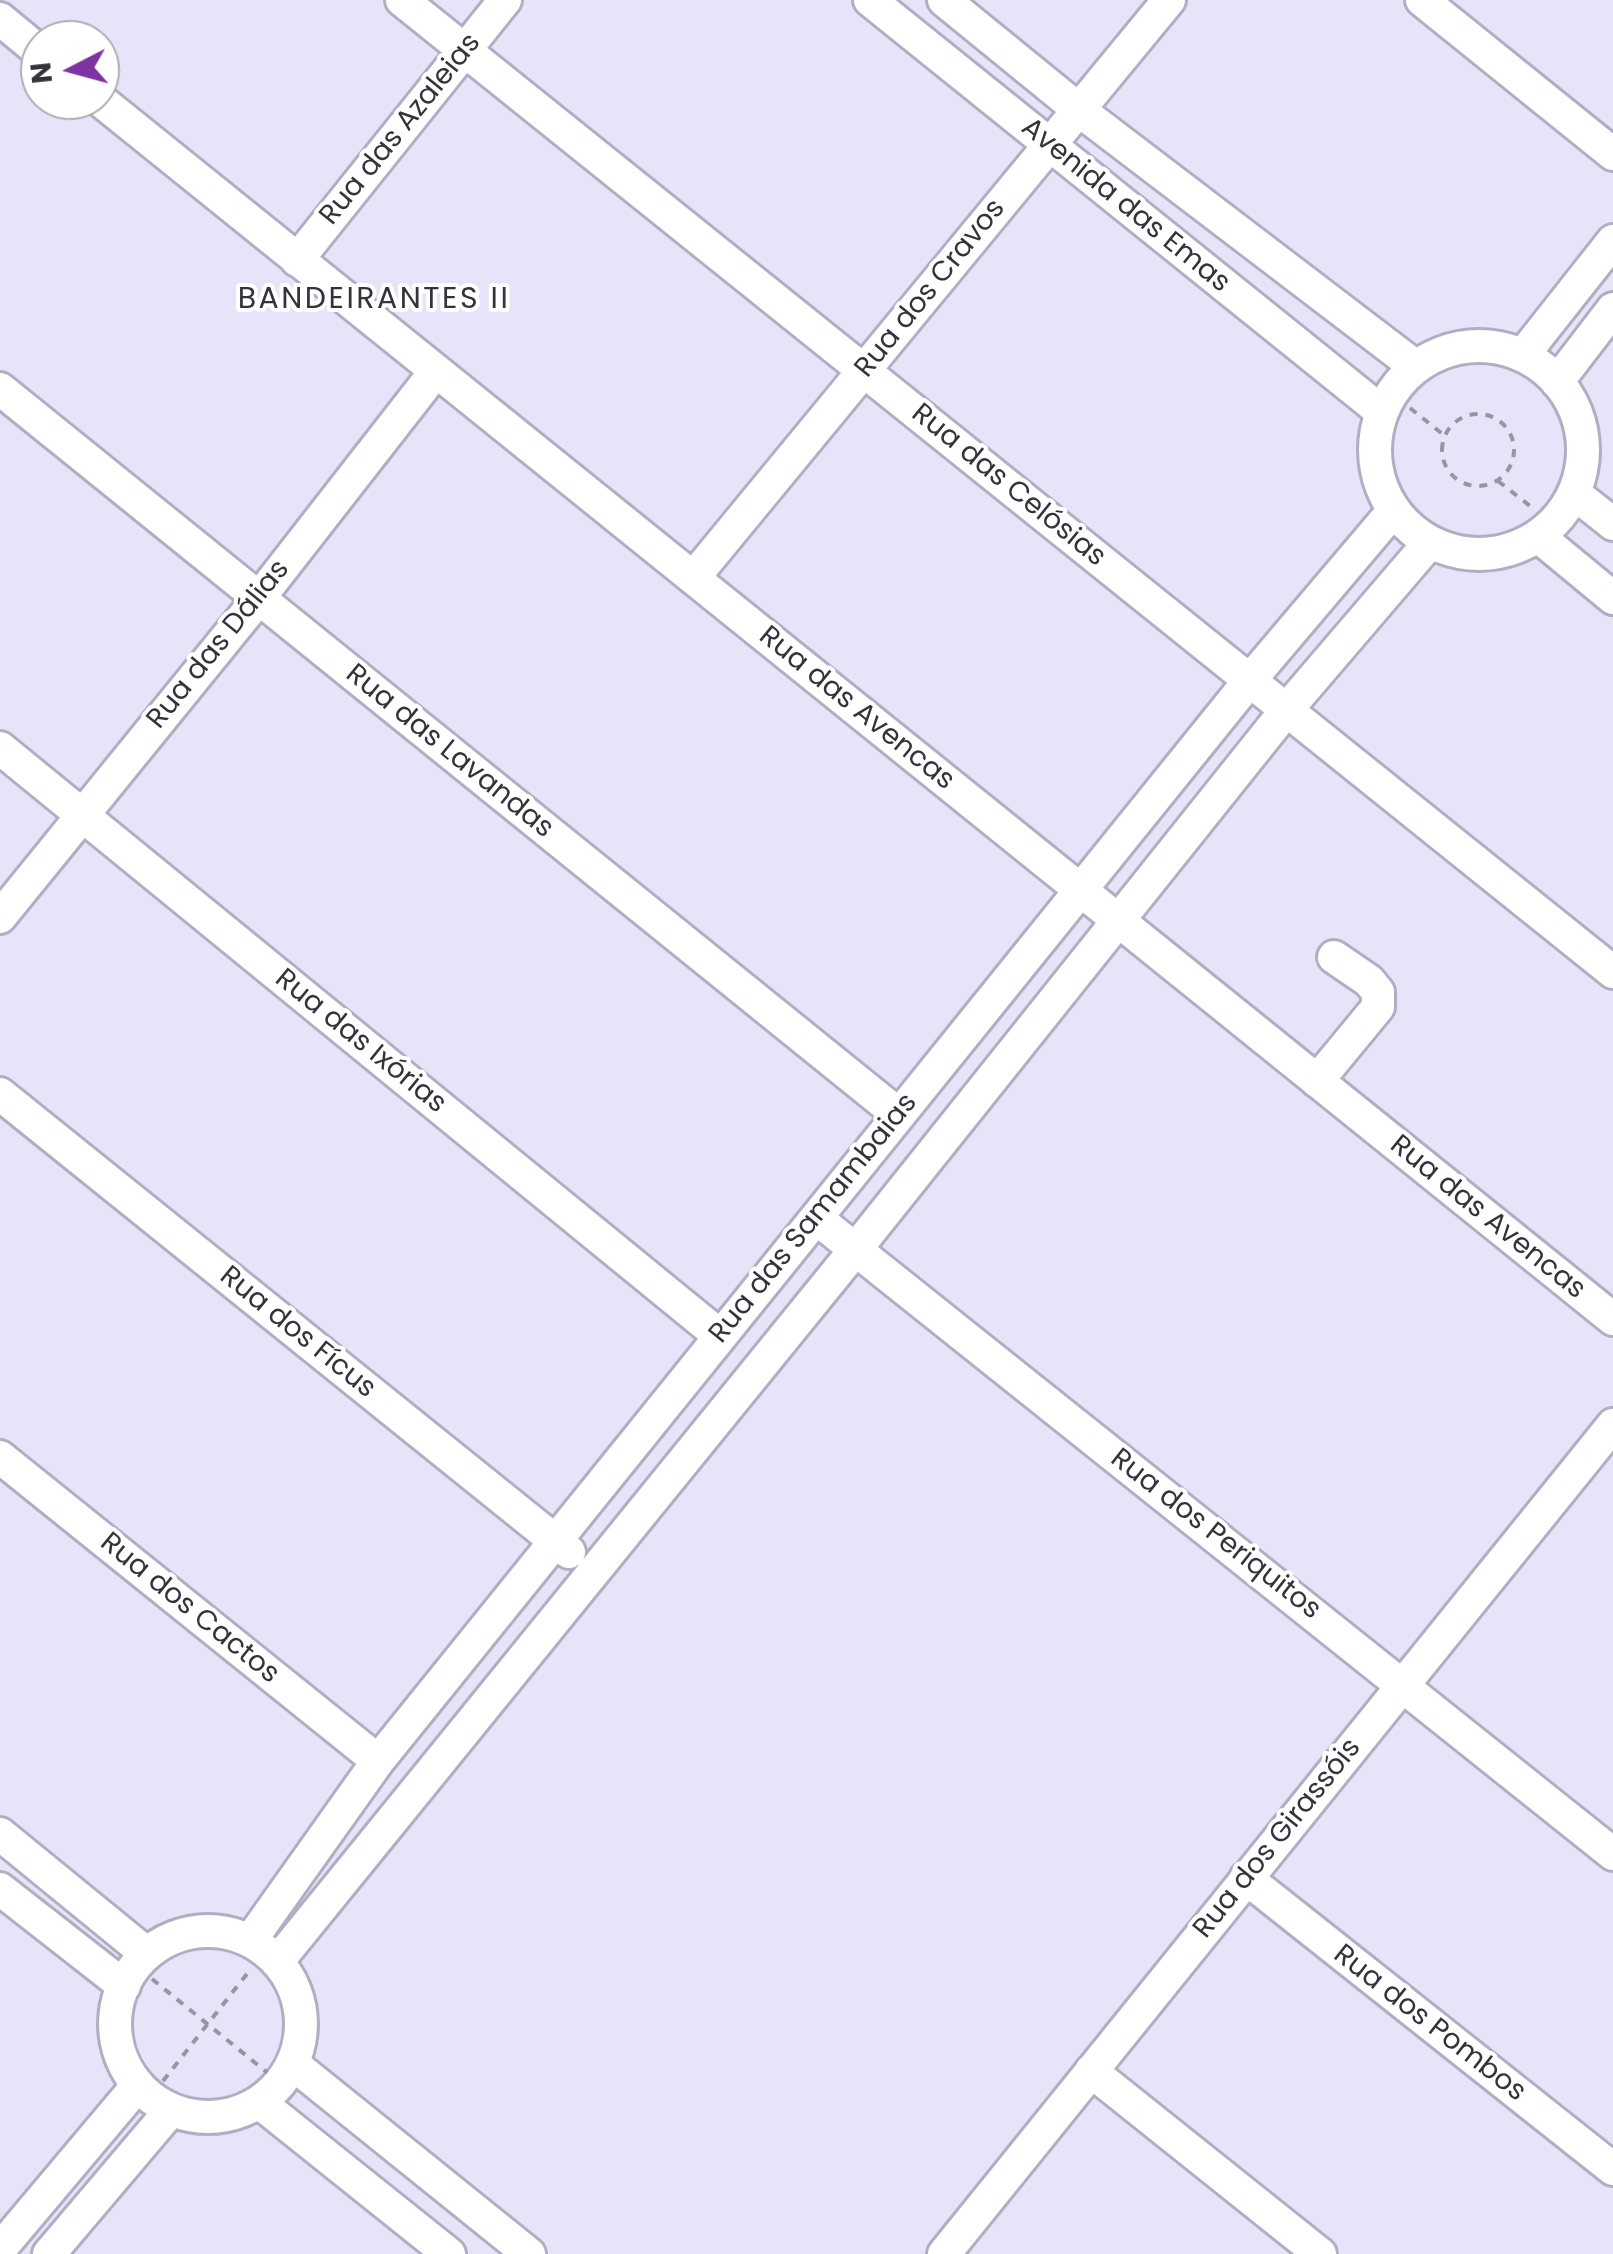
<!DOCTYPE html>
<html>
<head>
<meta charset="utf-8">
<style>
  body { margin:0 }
  #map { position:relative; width:1613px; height:2254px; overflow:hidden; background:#e6e4f8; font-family:Poppins,sans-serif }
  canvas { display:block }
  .north { position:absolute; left:20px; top:20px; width:100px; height:100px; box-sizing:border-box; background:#fff; border:2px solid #aeadb1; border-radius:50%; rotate:264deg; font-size:28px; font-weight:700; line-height:40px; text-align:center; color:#34333b }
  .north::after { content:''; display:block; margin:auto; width:35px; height:45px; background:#7e33a4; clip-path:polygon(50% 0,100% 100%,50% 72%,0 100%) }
</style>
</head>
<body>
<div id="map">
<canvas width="1613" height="2254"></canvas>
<div class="north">N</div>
</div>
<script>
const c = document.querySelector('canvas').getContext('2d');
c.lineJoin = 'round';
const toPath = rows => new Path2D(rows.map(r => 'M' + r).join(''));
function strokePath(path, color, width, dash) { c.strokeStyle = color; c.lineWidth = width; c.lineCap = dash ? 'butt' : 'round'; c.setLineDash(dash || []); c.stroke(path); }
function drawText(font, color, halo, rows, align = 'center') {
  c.font = font + ' Poppins,sans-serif'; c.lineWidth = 8; c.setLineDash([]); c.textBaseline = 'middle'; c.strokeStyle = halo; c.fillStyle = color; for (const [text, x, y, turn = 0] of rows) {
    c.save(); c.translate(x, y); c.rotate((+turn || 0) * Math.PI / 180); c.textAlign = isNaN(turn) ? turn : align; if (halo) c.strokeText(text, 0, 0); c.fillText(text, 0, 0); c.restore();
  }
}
const minor = toPath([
  [402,0,1613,972],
  [870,0,1382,412],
  [944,0,1079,110,1416,367],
  [1422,0,1613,154],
  [0,19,40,52],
  [100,100,1613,1319],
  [297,260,505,0],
  '1375 450a104 104 0 1 1 208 0a104 104 0 1 1-208 0Z',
  [1523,355,1613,241],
  [1557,382,1613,309],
  [0,389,899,1115],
  [1574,493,1613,524],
  [1538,536,1613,598],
  [693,578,1169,0],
  [0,748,720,1336],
  [0,917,259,598,436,371],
  [1317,1081,1378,1007,1378,992,1369,981,1334,957],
  [0,1094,569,1552],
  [816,1218,1613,1854],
  [0,1457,378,1761],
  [0,1834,147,1954],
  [1246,1878,1613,2169],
  [0,1889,124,1986],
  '115 2024a93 93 0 1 1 186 0a93 93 0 1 1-186 0Z',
  [250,1941,378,1761,1250,680,1394,510],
  [277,1962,855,1250,1288,708,1430,542],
  [293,2064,529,2254],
  [1091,2071,1320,2254],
  [259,2102,449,2254],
  [0,2249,138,2085],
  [49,2254,171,2110],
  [944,2254,1613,1425]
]);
strokePath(minor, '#b0aec2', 38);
strokePath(toPath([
  [1410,408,1445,436],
  '1442 450a36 36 0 1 1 72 0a36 36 0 1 1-72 0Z',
  [1498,481,1534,509],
  [152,1979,269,2074],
  [163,2081,250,1970]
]), '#9695a3', 4, [8, 8]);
strokePath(minor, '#fff', 32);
drawText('28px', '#34333b', '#fff', [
  ["Rua das Azaleias",401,130,-51],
  ["Avenida das Emas",1125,206,39],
  ["Rua dos Cravos",931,289,-51],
  ["Rua das Celósias",1008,486,39],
  ["Rua das Dálias",219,645,-51],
  ["Rua das Avencas",856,709,39],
  ["Rua das Lavandas",449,752,39],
  ["Rua das Ixórias",360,1042,39],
  ["Rua das Avencas",1487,1218,39],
  ["Rua das Samambaias",814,1219,-51],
  ["Rua dos Fícus",297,1333,39],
  ["Rua dos Periquitos",1215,1535,38],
  ["Rua dos Cactos",189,1609,39],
  ["Rua dos Girassóis",1278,1839,-51],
  ["Rua dos Pombos",1429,2024,38]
]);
c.letterSpacing = '2.5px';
drawText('30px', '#34333b', '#fff', [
  ["BANDEIRANTES II",374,300]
]);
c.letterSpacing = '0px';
</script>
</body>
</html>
